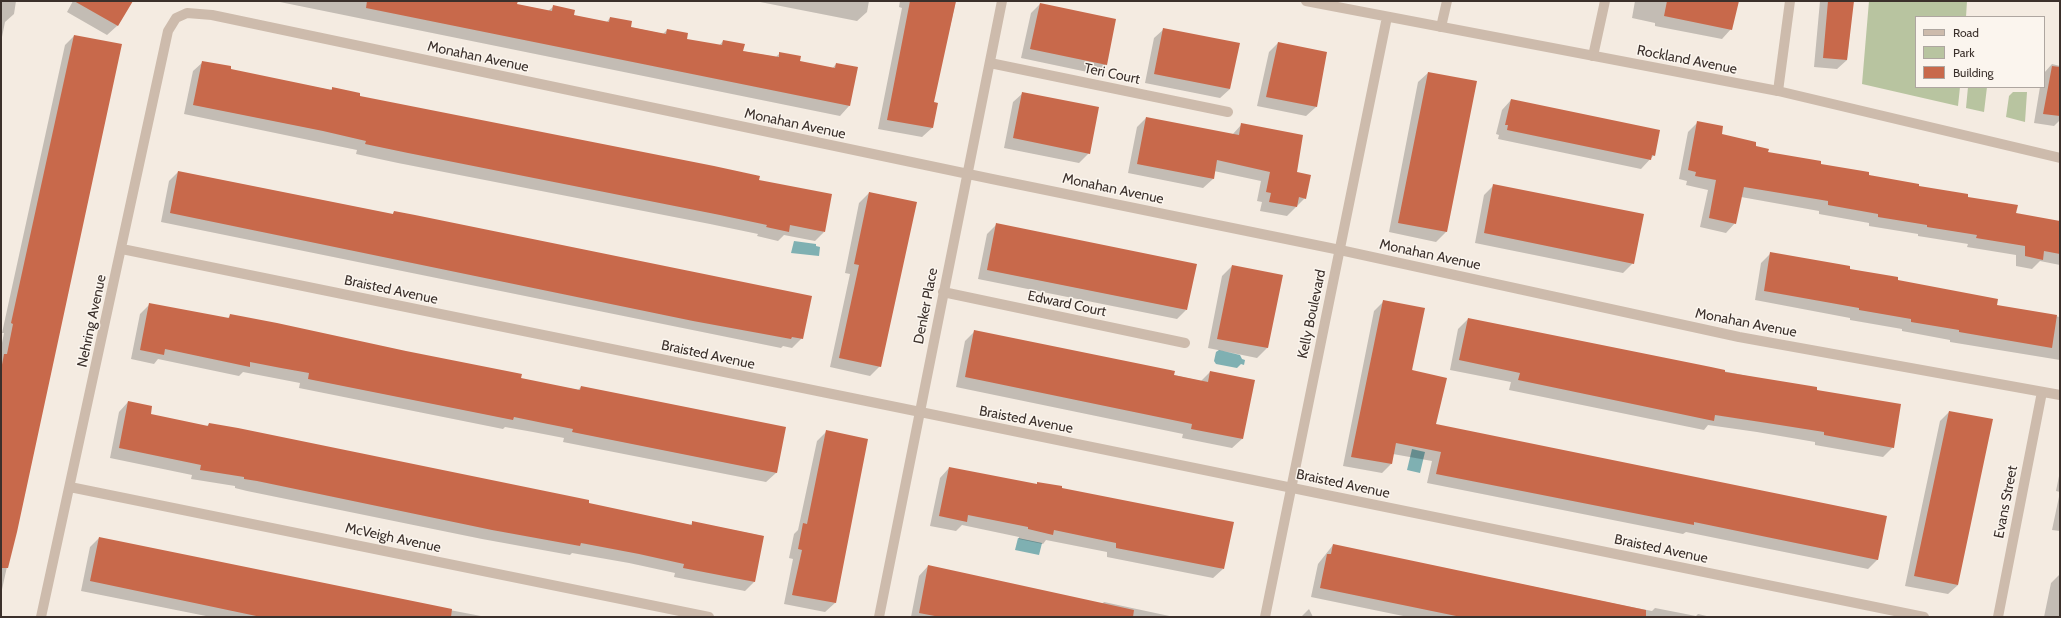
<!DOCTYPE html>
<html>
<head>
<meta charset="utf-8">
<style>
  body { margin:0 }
  #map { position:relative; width:2061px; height:618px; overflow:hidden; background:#f4ebe1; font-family:Cabin,sans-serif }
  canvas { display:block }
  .frame { position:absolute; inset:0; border:2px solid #3b302b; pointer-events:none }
  .legend { position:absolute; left:1915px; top:16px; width:130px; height:72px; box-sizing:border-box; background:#fbf5ee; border:1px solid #aea6a0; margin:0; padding:5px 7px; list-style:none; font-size:12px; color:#3b302b }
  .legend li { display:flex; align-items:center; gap:8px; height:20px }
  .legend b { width:20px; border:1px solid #aea6a0 }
</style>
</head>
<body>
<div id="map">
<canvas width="2061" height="618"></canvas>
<div class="frame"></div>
<ul class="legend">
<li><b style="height:5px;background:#cdbbac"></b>Road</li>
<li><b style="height:11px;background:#b8c4a0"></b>Park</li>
<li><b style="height:11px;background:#c8694b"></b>Building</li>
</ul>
</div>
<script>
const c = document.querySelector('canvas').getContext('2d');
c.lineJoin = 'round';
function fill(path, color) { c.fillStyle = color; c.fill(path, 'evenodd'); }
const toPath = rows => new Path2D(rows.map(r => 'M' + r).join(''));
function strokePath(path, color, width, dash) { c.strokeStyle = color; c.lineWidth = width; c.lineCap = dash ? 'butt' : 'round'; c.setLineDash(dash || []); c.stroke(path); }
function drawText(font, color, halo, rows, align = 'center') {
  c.font = font + ' Cabin,sans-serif'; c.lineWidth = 3; c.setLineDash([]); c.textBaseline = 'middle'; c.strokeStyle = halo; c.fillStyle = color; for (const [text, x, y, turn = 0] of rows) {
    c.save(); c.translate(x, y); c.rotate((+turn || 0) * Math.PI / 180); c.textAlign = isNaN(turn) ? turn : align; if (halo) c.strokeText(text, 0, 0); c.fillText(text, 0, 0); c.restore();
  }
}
fill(toPath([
  [1869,1,1967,1,1966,17,1916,17,1916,87,1960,87,1958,106,1862,84],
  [1968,87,1987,87,1984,112,1966,108],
  [2013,92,2027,92,2025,122,2006,117,2009,96]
]), '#b8c4a0');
fill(toPath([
  [794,241,816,244,816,246,820,247,819,256,791,253],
  [1219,350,1240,355,1242,359,1245,360,1244,365,1241,364,1237,368,1216,364,1214,361,1216,352],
  [1412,449,1425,452,1420,473,1407,470],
  [1018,538,1042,543,1039,555,1015,550]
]), '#7fb0b2');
fill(toPath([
  [1,1,16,1,14,14,5,22,1,42],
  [73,1,132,1,117,26,107,35,67,12],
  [275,1,517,1,516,5,548,11,554,6,573,16,606,23,610,18,630,27,663,34,667,30,686,40,719,46,723,41,742,51,776,57,780,53,799,62,832,69,836,64,856,68,849,106,840,116],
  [755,1,869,1,867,12,857,21],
  [900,1,956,1,932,103,936,104,932,128,922,137,878,129,902,8,899,7],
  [1635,1,1738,1,1731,29,1722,39,1655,26,1655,23,1632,18],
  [1820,1,1853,1,1847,60,1837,69,1814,67],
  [1040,4,1106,64,1097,74,1021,58,1031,13],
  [1164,29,1230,89,1220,98,1145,83,1154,38],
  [74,36,121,45,1,594,1,348,4,333,2,333,65,45],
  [1278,43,1316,107,1306,116,1257,106,1269,52],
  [203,62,229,70,330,90,333,88,358,97,758,181,824,232,815,241,784,235,778,241,757,236,758,234,710,224,398,163,356,154,357,150,184,114,193,71],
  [2052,64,2060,66,2060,120,2054,126,2034,123,2040,87,2044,87,2044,73],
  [1428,73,1476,82,1446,232,1436,242,1389,232,1418,82],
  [1023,93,1089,153,1079,163,1004,148,1013,102],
  [1511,100,1654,155,1641,169,1498,139,1499,135,1496,134,1502,110],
  [1146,118,1232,135,1242,124,1296,173,1305,198,1287,216,1260,211,1262,202,1257,201,1261,181,1214,171,1213,179,1203,188,1128,173,1137,127],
  [1698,122,1721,135,1767,153,1966,197,2015,214,2060,222,2060,265,2040,261,2032,269,2016,266,2016,255,1967,247,1968,244,1918,236,1918,234,1869,226,1869,223,1819,214,1819,211,1741,197,1735,223,1726,233,1700,227,1708,190,1686,185,1687,181,1679,179,1688,132],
  [178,172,392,215,394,212,802,338,792,348,783,346,781,348,161,222,169,181],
  [1494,185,1633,263,1623,273,1475,243,1484,195],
  [869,193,880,366,870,376,830,367,850,274,845,273,859,203],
  [997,224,1186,310,1177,319,978,279,987,234],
  [1771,253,1849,270,1996,306,2060,317,2060,360,1950,342,1950,340,1902,331,1902,329,1850,320,1850,318,1755,300,1761,263],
  [1232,266,1282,276,1267,348,1257,358,1208,348,1222,276],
  [1384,301,1435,425,1878,559,1868,569,1686,532,1683,534,1427,483,1432,461,1393,454,1391,464,1382,473,1343,466,1374,311],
  [150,304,227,319,230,316,520,379,578,390,581,387,785,428,776,473,766,482,563,442,564,438,533,432,505,427,503,429,299,388,300,383,243,372,239,376,158,359,154,364,131,359,140,314],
  [1468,319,1816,390,1893,447,1883,457,1815,445,1815,442,1757,432,1708,425,1704,430,1509,390,1511,382,1450,370,1458,329],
  [975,331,1201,381,1210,372,1242,439,1232,448,1182,438,1183,434,956,387,965,341],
  [128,402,150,415,206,427,209,424,690,525,693,522,763,536,754,582,745,591,674,577,675,573,629,563,572,553,570,555,482,539,247,491,235,488,235,486,191,479,192,475,110,458,119,412],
  [1949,412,1958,585,1948,594,1905,586,1940,421],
  [827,431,867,440,835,603,825,612,784,604,793,559,789,558,794,534,798,530,817,441],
  [949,468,1036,485,1038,483,1061,489,1223,569,1213,578,1107,557,1107,552,1046,540,1043,544,1019,539,1019,537,962,525,956,531,930,526,940,478],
  [2060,471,2060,531,2052,530,2060,492,2056,491],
  [99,538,346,590,486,617,211,617,81,591,90,547],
  [1333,545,1621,605,1652,611,1655,608,1696,616,1698,614,1711,617,1408,617,1311,597,1318,564],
  [928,566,1102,604,1104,602,1174,617,911,617,919,576],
  [2060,574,2060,617,2044,617,2051,583],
  [1309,609,1313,617,1301,617]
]), '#0003');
fill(toPath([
  [74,1,133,1,118,26],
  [367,1,518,1,517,4,552,11,553,5,575,10,574,15,609,22,610,17,632,21,631,27,666,34,667,29,688,33,687,39,722,45,723,40,745,44,743,51,779,57,779,52,801,56,800,61,835,68,836,63,858,67,850,106,366,8],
  [910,1,956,1,934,102,938,103,933,128,887,120],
  [1667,1,1739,1,1732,30,1664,16],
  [1828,1,1854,1,1847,60,1823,58],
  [1040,3,1116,19,1107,65,1030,49],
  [1163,28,1240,43,1230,89,1154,74],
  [74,35,122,44,17,532,8,568,1,568,1,370,4,354,7,354,13,324,11,323],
  [1278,42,1327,52,1317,107,1266,97],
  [202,61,231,66,231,69,332,90,332,87,360,93,360,96,714,166,760,176,759,180,832,194,825,232,790,225,789,232,766,227,767,225,720,215,408,153,365,144,366,141,323,131,193,105],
  [2052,66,2060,67,2060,116,2043,114],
  [1428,72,1477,81,1447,232,1398,223],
  [1022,92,1099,107,1090,154,1013,138],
  [1511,99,1660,130,1655,156,1652,155,1651,160,1507,130,1508,125,1505,125],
  [1146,117,1239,135,1241,123,1303,135,1297,172,1311,175,1306,199,1299,197,1297,207,1269,202,1271,193,1266,192,1270,172,1217,160,1214,179,1137,164],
  [1697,121,1723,126,1722,134,1756,142,1756,146,1769,149,1768,152,1821,161,1821,164,1869,172,1869,175,1919,184,1919,186,1968,194,1968,197,2018,205,2016,213,2060,221,2060,254,2044,251,2043,260,2025,256,2025,246,1976,238,1977,235,1927,227,1927,225,1878,217,1878,214,1828,205,1828,201,1744,187,1736,224,1709,218,1716,180,1695,176,1696,172,1688,170],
  [178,171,393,214,394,211,415,215,812,296,803,339,792,337,791,339,693,321,170,213],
  [1493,184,1644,214,1634,264,1484,233],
  [869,192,917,202,881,367,839,358,859,265,854,264],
  [996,223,1197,264,1187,310,987,270],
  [1770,252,1850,266,1850,269,1898,277,1898,280,1998,299,1997,305,2057,315,2052,348,1959,332,1959,330,1911,322,1911,319,1859,310,1859,308,1764,291],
  [1232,265,1283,275,1268,348,1217,339],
  [1383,300,1425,308,1412,370,1447,378,1436,424,1887,516,1878,560,1694,522,1694,525,1436,474,1441,452,1396,443,1392,464,1351,457],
  [149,303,229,318,230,314,277,323,406,351,522,374,521,378,580,390,581,386,786,427,777,473,572,432,573,429,543,423,514,417,513,420,308,379,309,373,281,368,250,362,250,367,165,349,164,355,140,350],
  [1468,318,1711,367,1725,370,1725,372,1817,387,1817,390,1901,404,1894,448,1824,435,1824,432,1767,423,1715,415,1714,421,1518,380,1520,373,1459,360],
  [974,330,1175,371,1174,375,1208,382,1210,371,1255,380,1243,439,1191,429,1192,424,965,377],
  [128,401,152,406,151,414,208,426,209,423,238,428,589,500,589,503,692,525,692,521,764,536,755,582,683,568,684,564,639,554,581,543,580,546,492,530,257,481,244,479,244,477,200,470,201,465,119,448],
  [1949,411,1993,419,1958,585,1914,576],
  [826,430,868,439,836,603,792,595,802,550,798,549,803,523,807,524],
  [949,467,1037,484,1037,482,1062,486,1062,488,1234,522,1224,569,1116,548,1116,543,1054,530,1053,535,1028,529,1028,527,968,515,967,522,939,516],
  [99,537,452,609,451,617,261,617,90,581],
  [1333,544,1646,610,1646,617,1461,617,1320,588,1327,554,1331,554],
  [928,565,1134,610,1133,617,940,617,919,613]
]), '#c8694b');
strokePath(toPath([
  [1441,27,1447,1],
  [1593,56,1605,1]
]), '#cdbbac', 10);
strokePath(toPath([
  [990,63,1228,112],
  [1778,91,1790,1],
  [122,249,1924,617],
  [943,292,1185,343],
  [70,487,709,617],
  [41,617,168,31,176,18,187,13,212,15,992,179,1340,250,1739,337,2060,395],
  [879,617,1002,1],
  [1998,617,2042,392]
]), '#cdbbac', 10);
strokePath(toPath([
  [1306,1,1778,91,2060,158],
  [1265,617,1387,17]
]), '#cdbbac', 10);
drawText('14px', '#3b302b', '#fbf5ee', [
  ["Monahan Avenue",478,57,12],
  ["Rockland Avenue",1687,60,11],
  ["Teri Court",1112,74,12],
  ["Monahan Avenue",795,124,12],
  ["Monahan Avenue",1113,189,12],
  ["Monahan Avenue",1430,255,12],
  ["Braisted Avenue",391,290,12],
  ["Edward Court",1067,304,12],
  ["Denker Place",926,306,-79],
  ["Kelly Boulevard",1312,314,-78],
  ["Nehring Avenue",92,321,-78],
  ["Monahan Avenue",1746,323,11],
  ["Braisted Avenue",708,355,12],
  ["Braisted Avenue",1026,420,11],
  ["Braisted Avenue",1343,484,12],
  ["Evans Street",2006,502,-79],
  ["McVeigh Avenue",393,538,12],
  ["Braisted Avenue",1661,549,12]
]);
</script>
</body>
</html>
